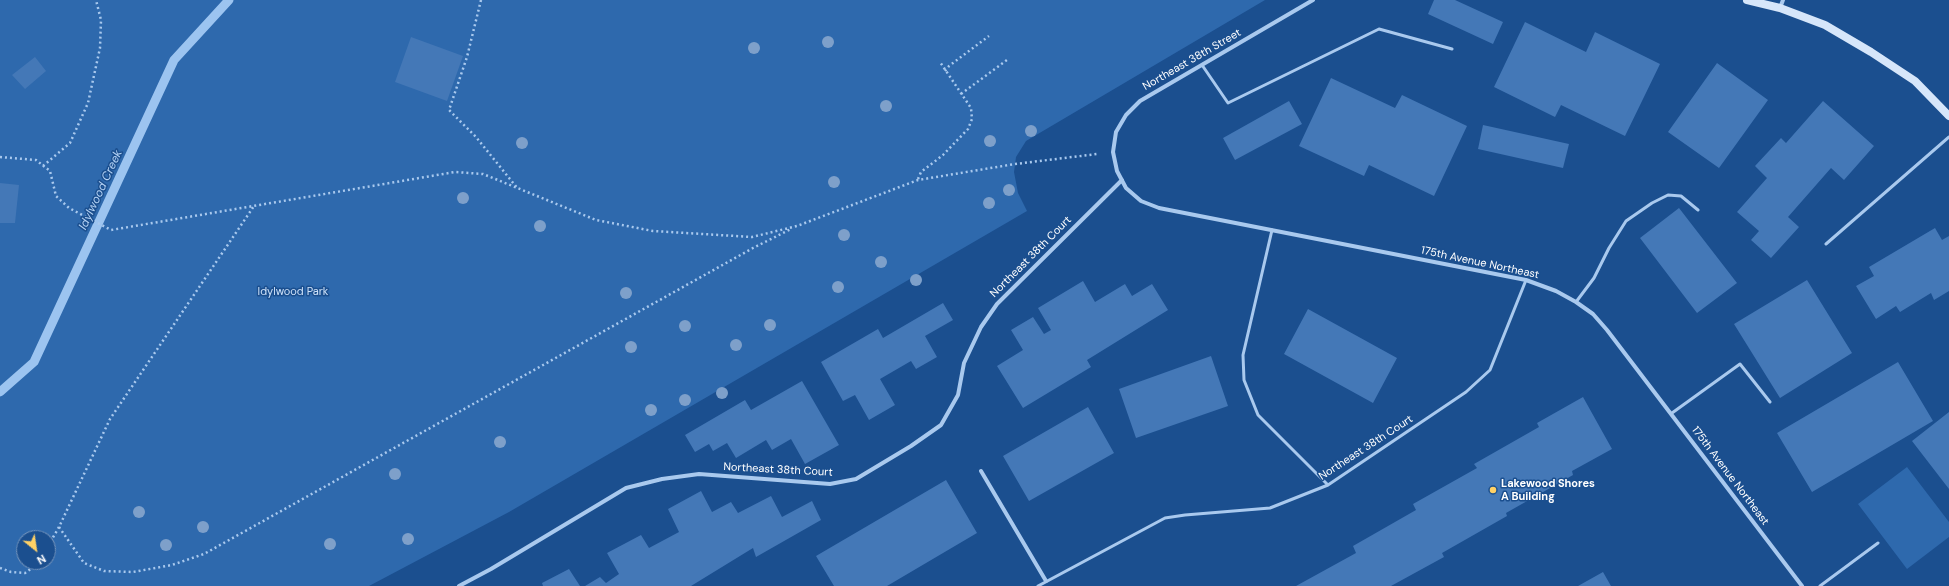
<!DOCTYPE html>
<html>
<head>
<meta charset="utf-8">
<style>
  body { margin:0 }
  #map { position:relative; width:1949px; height:586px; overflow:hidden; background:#1b4f8f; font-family:"DM Sans",sans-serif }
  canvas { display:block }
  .north { position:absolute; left:16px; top:530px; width:40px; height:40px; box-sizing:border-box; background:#1b4f8f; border:1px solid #7695bc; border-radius:50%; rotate:150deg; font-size:11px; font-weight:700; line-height:16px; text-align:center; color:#fff }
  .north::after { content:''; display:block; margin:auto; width:14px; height:18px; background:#ffd166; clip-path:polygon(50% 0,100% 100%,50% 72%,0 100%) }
</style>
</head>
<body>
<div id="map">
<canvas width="1949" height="586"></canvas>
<div class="north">N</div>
</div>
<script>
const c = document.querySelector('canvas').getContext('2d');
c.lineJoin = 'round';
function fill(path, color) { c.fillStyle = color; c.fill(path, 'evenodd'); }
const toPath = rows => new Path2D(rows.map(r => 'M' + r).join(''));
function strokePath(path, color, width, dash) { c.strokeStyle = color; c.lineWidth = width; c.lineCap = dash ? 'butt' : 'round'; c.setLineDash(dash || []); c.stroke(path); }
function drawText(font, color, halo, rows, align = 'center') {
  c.font = font + ' "DM Sans",sans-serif'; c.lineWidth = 3; c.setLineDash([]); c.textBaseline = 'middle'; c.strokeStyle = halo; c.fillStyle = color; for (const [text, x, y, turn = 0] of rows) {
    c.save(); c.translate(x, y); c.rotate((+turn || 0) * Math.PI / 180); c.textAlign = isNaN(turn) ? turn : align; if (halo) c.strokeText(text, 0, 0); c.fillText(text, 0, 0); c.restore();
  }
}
fill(toPath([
  [0,0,1265,0,1026,141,1016,157,1014,172,1018,193,1027,211,509,512,369,586,0,586],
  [24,538,48,538,48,562,24,562],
  [1907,467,1949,522,1949,537,1907,569,1858,504]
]), '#2e69ad');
strokePath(toPath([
  [0,392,34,362,174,60,229,0]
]), '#9cc4f0', 9);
fill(toPath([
  [1434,0,1455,0,1503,22,1493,44,1428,14],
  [1525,22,1586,52,1595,32,1660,64,1625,136,1561,105,1555,117,1494,87],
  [411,37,463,56,447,101,395,82],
  [35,57,46,71,25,89,12,75],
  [1717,63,1768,100,1719,168,1668,132],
  [1331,78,1395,108,1402,95,1467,126,1434,196,1369,165,1364,176,1299,146],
  [1289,101,1302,124,1235,160,1223,138],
  [1823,101,1874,146,1844,180,1831,168,1788,217,1799,227,1771,258,1751,240,1759,231,1737,212,1767,178,1755,166,1781,138,1786,143],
  [1483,125,1569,144,1563,168,1478,149],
  [0,183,19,185,15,223,0,223],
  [1679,208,1737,283,1697,313,1640,238],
  [1935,228,1942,240,1949,236,1949,291,1934,300,1931,293,1900,312,1896,306,1876,319,1856,286,1874,276,1869,267],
  [1807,280,1852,353,1780,398,1734,324],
  [1083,281,1095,302,1125,284,1132,296,1152,284,1168,310,1087,360,1091,367,1023,408,997,366,1023,350,1011,330,1033,317,1044,334,1051,330,1038,308],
  [943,303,953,320,925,336,937,357,916,369,911,361,880,379,895,405,869,420,855,395,843,401,821,362,878,329,883,338],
  [1308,309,1397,358,1373,403,1284,354],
  [1211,356,1228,406,1136,438,1119,389],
  [1898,362,1933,421,1812,492,1777,433],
  [802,381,839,445,805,464,791,439,772,450,766,440,736,458,727,443,713,451,709,444,695,452,685,435,745,400,751,410],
  [1583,397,1612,449,1572,471,1573,475,1506,513,1507,516,1442,553,1444,557,1391,586,1296,586,1356,553,1353,546,1416,510,1413,504,1477,468,1474,464,1539,427,1537,423],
  [1088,407,1114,453,1029,501,1003,456],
  [1949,412,1949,489,1912,441],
  [946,480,977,533,887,586,834,586,816,556],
  [701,491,712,512,731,502,738,513,771,496,782,517,812,501,821,520,756,557,753,548,691,586,585,586,600,577,606,583,619,574,607,553,641,535,649,548,679,532,668,509],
  [569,569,580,586,543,586,542,583],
  [1603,572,1611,586,1578,586]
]), '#4478b7');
strokePath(toPath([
  [481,0,467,57,449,110,476,137,518,189],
  [945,71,949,66,989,36],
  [961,94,1007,60],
  [0,157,36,160,50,171,56,196,69,208,111,230,455,172,483,174,596,220,653,231,752,237,797,226,918,180,1015,164,1097,154],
  [43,166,70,143,88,103,100,48,101,20,96,0],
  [918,179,921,172,943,155,968,129,972,119,971,108,940,62],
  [59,527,84,563,104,571,133,572,172,565,204,554,753,248,791,229],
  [48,546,59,527,110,419,254,206],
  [0,568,11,572,25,573,32,568,37,562]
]), '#a9c9ee', 2.5, [2, 3]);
strokePath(toPath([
  [1202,65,1228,103,1379,29,1452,49],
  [1272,230,1243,355,1244,380,1258,415,1328,485],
  [1826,244,1949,137],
  [1576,302,1594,278,1609,248,1626,221,1652,203,1668,195,1681,196,1698,210],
  [1672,413,1740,364,1770,402],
  [1038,586,1165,518,1185,515,1270,508,1328,485,1466,392,1490,370,1526,280],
  [1820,586,1878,543]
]), '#a9c9ee', 3);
strokePath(toPath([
  [1313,0,1140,101,1126,115,1116,132,1113,152,1117,171,1126,188,1141,201,1159,208,1526,280,1556,291,1576,302,1593,314,1607,330,1802,586],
  [1780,8,1783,0],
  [981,471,1046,581],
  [459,586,491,569,626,488,662,479,699,474,830,484,856,479,911,446,941,425,958,395,964,363,981,327,997,304,1122,180]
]), '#a9c9ee', 4);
strokePath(toPath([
  [1747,0,1780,8,1825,25,1871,52,1915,81,1949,116]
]), '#d6e6fa', 8);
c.fillStyle = '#7ea0ca';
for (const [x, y] of [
  [828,42],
  [754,48],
  [886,106],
  [1031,131],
  [990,141],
  [522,143],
  [834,182],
  [1009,190],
  [463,198],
  [989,203],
  [540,226],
  [844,235],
  [881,262],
  [916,280],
  [838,287],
  [626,293],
  [770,325],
  [685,326],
  [736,345],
  [631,347],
  [722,393],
  [685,400],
  [651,410],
  [500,442],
  [395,474],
  [139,512],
  [203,527],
  [408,539],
  [330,544],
  [166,545]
]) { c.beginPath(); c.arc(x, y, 6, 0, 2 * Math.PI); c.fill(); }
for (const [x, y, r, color] of [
  [1493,490,4,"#ffd166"]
]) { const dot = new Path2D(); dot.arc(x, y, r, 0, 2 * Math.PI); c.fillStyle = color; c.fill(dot); strokePath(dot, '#1b4f8f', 1.5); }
drawText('11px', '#fff', '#1b4f8f', [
  ["Northeast 38th Street",1192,60,-30],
  ["Northeast 38th Court",1031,257,-45],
  ["175th Avenue Northeast",1480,263,12],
  ["Northeast 38th Court",1366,448,-33],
  ["Northeast 38th Court",778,470,3],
  ["175th Avenue Northeast",1730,476,53]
]);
drawText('11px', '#cfe3fa', '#1b4f8f', [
  ["Idylwood Park",293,292]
]);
drawText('bold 11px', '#fff', '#1b4f8f', [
  ["Lakewood Shores",1501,484],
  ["A Building",1501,497]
], 'left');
drawText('italic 12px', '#b5d3f5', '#1b4f8f', [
  ["Idylwood Creek",101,190,-65]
]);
</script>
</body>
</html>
